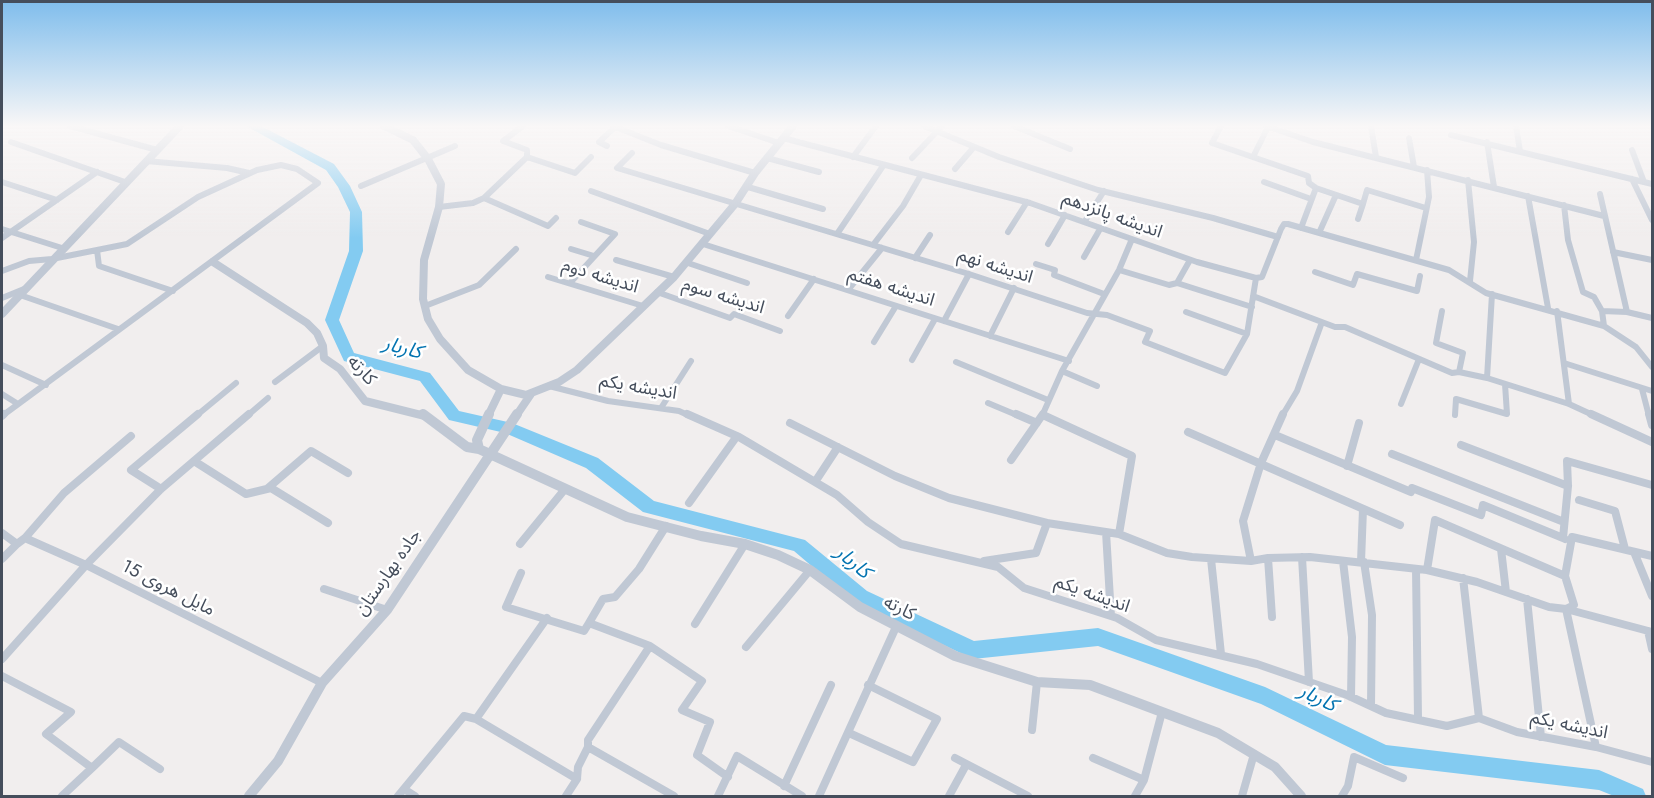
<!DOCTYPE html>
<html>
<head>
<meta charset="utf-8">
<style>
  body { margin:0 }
  #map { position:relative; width:1654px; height:798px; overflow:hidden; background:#f1eeee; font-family:Jost,sans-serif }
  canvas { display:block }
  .frame { position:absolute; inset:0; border:3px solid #454e5c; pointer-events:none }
</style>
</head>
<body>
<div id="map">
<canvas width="1654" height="798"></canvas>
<div class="frame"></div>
</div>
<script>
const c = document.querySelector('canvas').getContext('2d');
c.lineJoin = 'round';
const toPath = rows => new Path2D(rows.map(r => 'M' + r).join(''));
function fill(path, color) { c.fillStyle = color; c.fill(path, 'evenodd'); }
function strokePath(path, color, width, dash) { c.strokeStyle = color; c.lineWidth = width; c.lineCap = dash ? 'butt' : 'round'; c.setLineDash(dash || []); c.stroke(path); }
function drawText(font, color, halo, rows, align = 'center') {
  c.font = font + ' Jost,"Noto Sans Arabic",sans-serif'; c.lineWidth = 5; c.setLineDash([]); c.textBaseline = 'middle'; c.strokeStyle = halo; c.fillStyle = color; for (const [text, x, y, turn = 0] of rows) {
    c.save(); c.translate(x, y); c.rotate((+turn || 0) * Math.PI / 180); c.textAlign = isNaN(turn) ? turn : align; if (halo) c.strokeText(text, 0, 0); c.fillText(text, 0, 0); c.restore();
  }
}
fill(toPath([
  [246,126,261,126,334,164,350,186,362,212,363,251,339,320,354,353,430,373,459,411,512,423,598,458,654,501,805,540,867,591,974,641,1098,628,1265,687,1386,745,1599,770,1643,789,1646,796,1614,796,1599,790,1385,765,1261,704,1098,646,973,659,855,603,794,551,643,512,586,468,505,433,449,420,420,381,344,361,325,320,349,251,350,212,338,187,326,170,246,126]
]), '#83cbf1');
strokePath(toPath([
  [70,126,157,150],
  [613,126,661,145,755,173],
  [728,126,779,143],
  [924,126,999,157,1098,190,1213,218,1278,237],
  [1014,126,1070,149],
  [1221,126,1212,143,1308,176,1309,183,1316,188,1301,228],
  [1266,126,1313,142,1604,216],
  [1371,126,1376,157],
  [1516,126,1520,151],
  [1451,135,1652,184],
  [783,138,1030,203,1197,262,1256,278],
  [1409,138,1414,167],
  [11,142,125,182],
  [1487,142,1494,187],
  [607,146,599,142,615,127],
  [1632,150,1644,182],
  [632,153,617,168,969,274,1087,313,1107,315,1150,331,1145,342,1225,373,1247,334,1256,278],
  [527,157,575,173,591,157],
  [853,157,876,126],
  [1253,157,1268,127],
  [767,158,819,172],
  [912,158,942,126],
  [146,161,227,168,249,173],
  [955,169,974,147],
  [1632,179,1652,220],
  [1468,180,1474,242,1470,281],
  [2,182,57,200],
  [1264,182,1311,199],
  [361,186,455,146],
  [748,187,823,209],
  [1316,188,1363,204,1367,190,1426,208],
  [591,191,710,234],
  [1600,194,1627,312,1602,311,1604,326],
  [1528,196,1548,308],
  [484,198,548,226,556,218],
  [1564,205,1568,240,1583,292,1594,297,1602,311],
  [439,207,473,203,484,198,527,157,527,150,503,141,523,126],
  [1358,219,1363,204],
  [1085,221,1104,191],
  [2,229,62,248],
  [1008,232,1027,202],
  [1319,233,1336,195],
  [837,234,883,166],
  [2,238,97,172],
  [703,244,1069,361],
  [1048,244,1065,215],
  [873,245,903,206,921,175],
  [571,249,594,256],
  [97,250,99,266,173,291],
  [1613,252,1652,260],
  [1084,257,1100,229],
  [915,258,930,235],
  [616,260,674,277],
  [1416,260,1429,197,1427,170],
  [688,263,747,283],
  [1036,264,1055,270,1054,275,1104,294],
  [1119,270,1169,285,1177,283,1252,307],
  [2,271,29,261,52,259,127,244,198,197,257,170,281,165,297,169,318,183,2,416],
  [1315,272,1353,285,1357,274,1417,291,1420,276],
  [548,277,643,306],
  [1256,278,1262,277,1281,229,1284,224,1288,224,1449,270,1486,293,1604,326,1636,347,1652,367],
  [570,283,615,234,581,222],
  [1177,283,1190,260],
  [848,290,882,248],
  [657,292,730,318,734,314,780,331],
  [20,295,118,329],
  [1253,296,1335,327,1345,327,1452,373,1459,372,1487,378,1569,404,1595,416],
  [2,298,24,289],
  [425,306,479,285,516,249],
  [1442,311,1436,343,1463,353,1459,372],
  [1557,311,1569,404],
  [1186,312,1247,334],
  [1627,312,1652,318],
  [788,316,814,279],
  [944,321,969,274],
  [990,336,1014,288],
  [874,342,896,306],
  [912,360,935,319],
  [956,362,1048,400],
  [1564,363,1652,391],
  [2,365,46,385],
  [1062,371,1097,386],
  [1487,378,1492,294],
  [275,382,323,346],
  [549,386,608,401,679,411,690,416],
  [1642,389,1649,416],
  [2,394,18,404],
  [988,403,1019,416],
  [1401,404,1419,359],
  [661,408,691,361],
  [1455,415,1456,399,1507,414,1505,384],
  [196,416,236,383],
  [247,416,268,398],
  [1042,416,1062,371,1119,270,1132,239],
  [1282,416,1297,391,1322,322]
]), '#c0c8d4', 6);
strokePath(toPath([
  [687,414,739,437,837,495,868,522,901,544,998,567,1024,588,1117,618,1156,640,1257,664,1347,695,1386,713,1447,726,1479,718,1517,732,1596,747,1652,762],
  [1016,414,1037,423],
  [1591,414,1652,442],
  [1649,414,1652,425],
  [1043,415,1132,456,1119,534],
  [2,416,4,414],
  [790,423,895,476,949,498,1047,523],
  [1188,432,1400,525],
  [1275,435,1411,492,1412,488,1481,515,1483,505,1563,538],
  [1461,445,1568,486],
  [1392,454,1564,522],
  [1011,460,1043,414],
  [194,461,246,494,271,488,328,523],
  [1347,466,1359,423],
  [815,482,838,447],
  [268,488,311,451,348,473],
  [161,489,131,470,198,414],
  [1579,500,1615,511,1625,549],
  [689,503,737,436],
  [1106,532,1111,616],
  [2,533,17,544,25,538,86,565,322,683],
  [25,538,64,493,131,436],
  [1565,539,1563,538,1568,486,1567,461,1652,485],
  [520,544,565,489],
  [1501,549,1506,592],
  [1634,552,1652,596],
  [1302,557,1309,682],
  [1268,558,1272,617],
  [2,559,17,544],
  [1211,559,1221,654],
  [984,561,1036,553,1047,523,1119,534,1167,553,1192,557,1251,561,1268,558,1310,557,1427,570,1477,582,1549,607,1566,609,1574,605,1565,576,1572,537,1652,556],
  [1251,561,1243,521,1261,463,1283,414],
  [1343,561,1352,637,1351,697],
  [1361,562,1363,509],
  [1364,562,1372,615,1371,706],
  [1416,569,1418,718],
  [1427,570,1435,520,1565,576],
  [521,573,506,607,584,631,589,623,650,646,702,681,682,710,710,722,697,755,728,777],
  [1463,578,1479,718],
  [324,589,387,610],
  [1527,599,1541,737],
  [1566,609,1596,747],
  [1566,609,1652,632],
  [589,623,603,599,615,597,639,569,666,526],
  [695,624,745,544],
  [1648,631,1652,649],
  [746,647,810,570],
  [2,659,86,565,161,489,249,414],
  [2,676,71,712,46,734,92,768,119,742,160,769],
  [476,719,577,779],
  [1032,730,1037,682],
  [849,733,913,762,937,719,868,685],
  [588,747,674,796],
  [955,758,1028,796],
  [1093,758,1144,780],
  [784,786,831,685],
  [404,789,415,796],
  [62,796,92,768],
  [398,796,464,716,476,719,547,618],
  [566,796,577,779,578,767,588,747,588,740,650,646],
  [718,796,737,756,802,796],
  [819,796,896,627],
  [949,796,966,765],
  [1135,796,1144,780,1162,712],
  [1242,796,1254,754],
  [1342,796,1348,786,1354,757,1403,778]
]), '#c0c8d4', 8);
strokePath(toPath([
  [384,126,413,140,428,159,441,184,439,207,424,260,423,299,428,319,440,339,468,370,501,389,526,395,559,382,577,370,674,277,735,204,755,173,793,126],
  [213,262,307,323,317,333,323,346,324,358,340,369,365,401,425,416],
  [2,314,180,126],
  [488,416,501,389],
  [516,416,531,394]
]), '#c0c8d4', 8);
strokePath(toPath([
  [423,414,467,447,479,449],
  [489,414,477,440,479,449,627,517,701,536,745,544,778,555,810,570,860,607,955,656,1037,682,1090,685,1218,733,1275,767,1301,796],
  [249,796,278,761,322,683,387,610,517,414]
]), '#c0c8d4', 10);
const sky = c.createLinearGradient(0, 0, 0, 238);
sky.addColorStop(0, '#7fbdec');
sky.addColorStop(0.53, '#f9f7f7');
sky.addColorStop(1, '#f9f7f700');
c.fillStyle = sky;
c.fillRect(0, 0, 1654, 238);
drawText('18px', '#454e5c', '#fff', [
  ["اندیشه پانزدهم",1112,216,20],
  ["اندیشه نهم",995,267,18],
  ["اندیشه دوم",600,277,17],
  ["اندیشه هفتم",891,288,18],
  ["اندیشه سوم",723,297,17],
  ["کارته",361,371,48],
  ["اندیشه یکم",638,388,10],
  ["جاده بهارستان",389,573,-55],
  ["مایل هروی 15",168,589,27],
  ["اندیشه یکم",1092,595,20],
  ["کارته",899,609,27],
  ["اندیشه یکم",1569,726,12]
]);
drawText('italic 20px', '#0474b1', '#fff', [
  ["کاربار",402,349,15],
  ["کاربار",852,563,40],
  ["کاربار",1317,699,26]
]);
</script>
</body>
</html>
